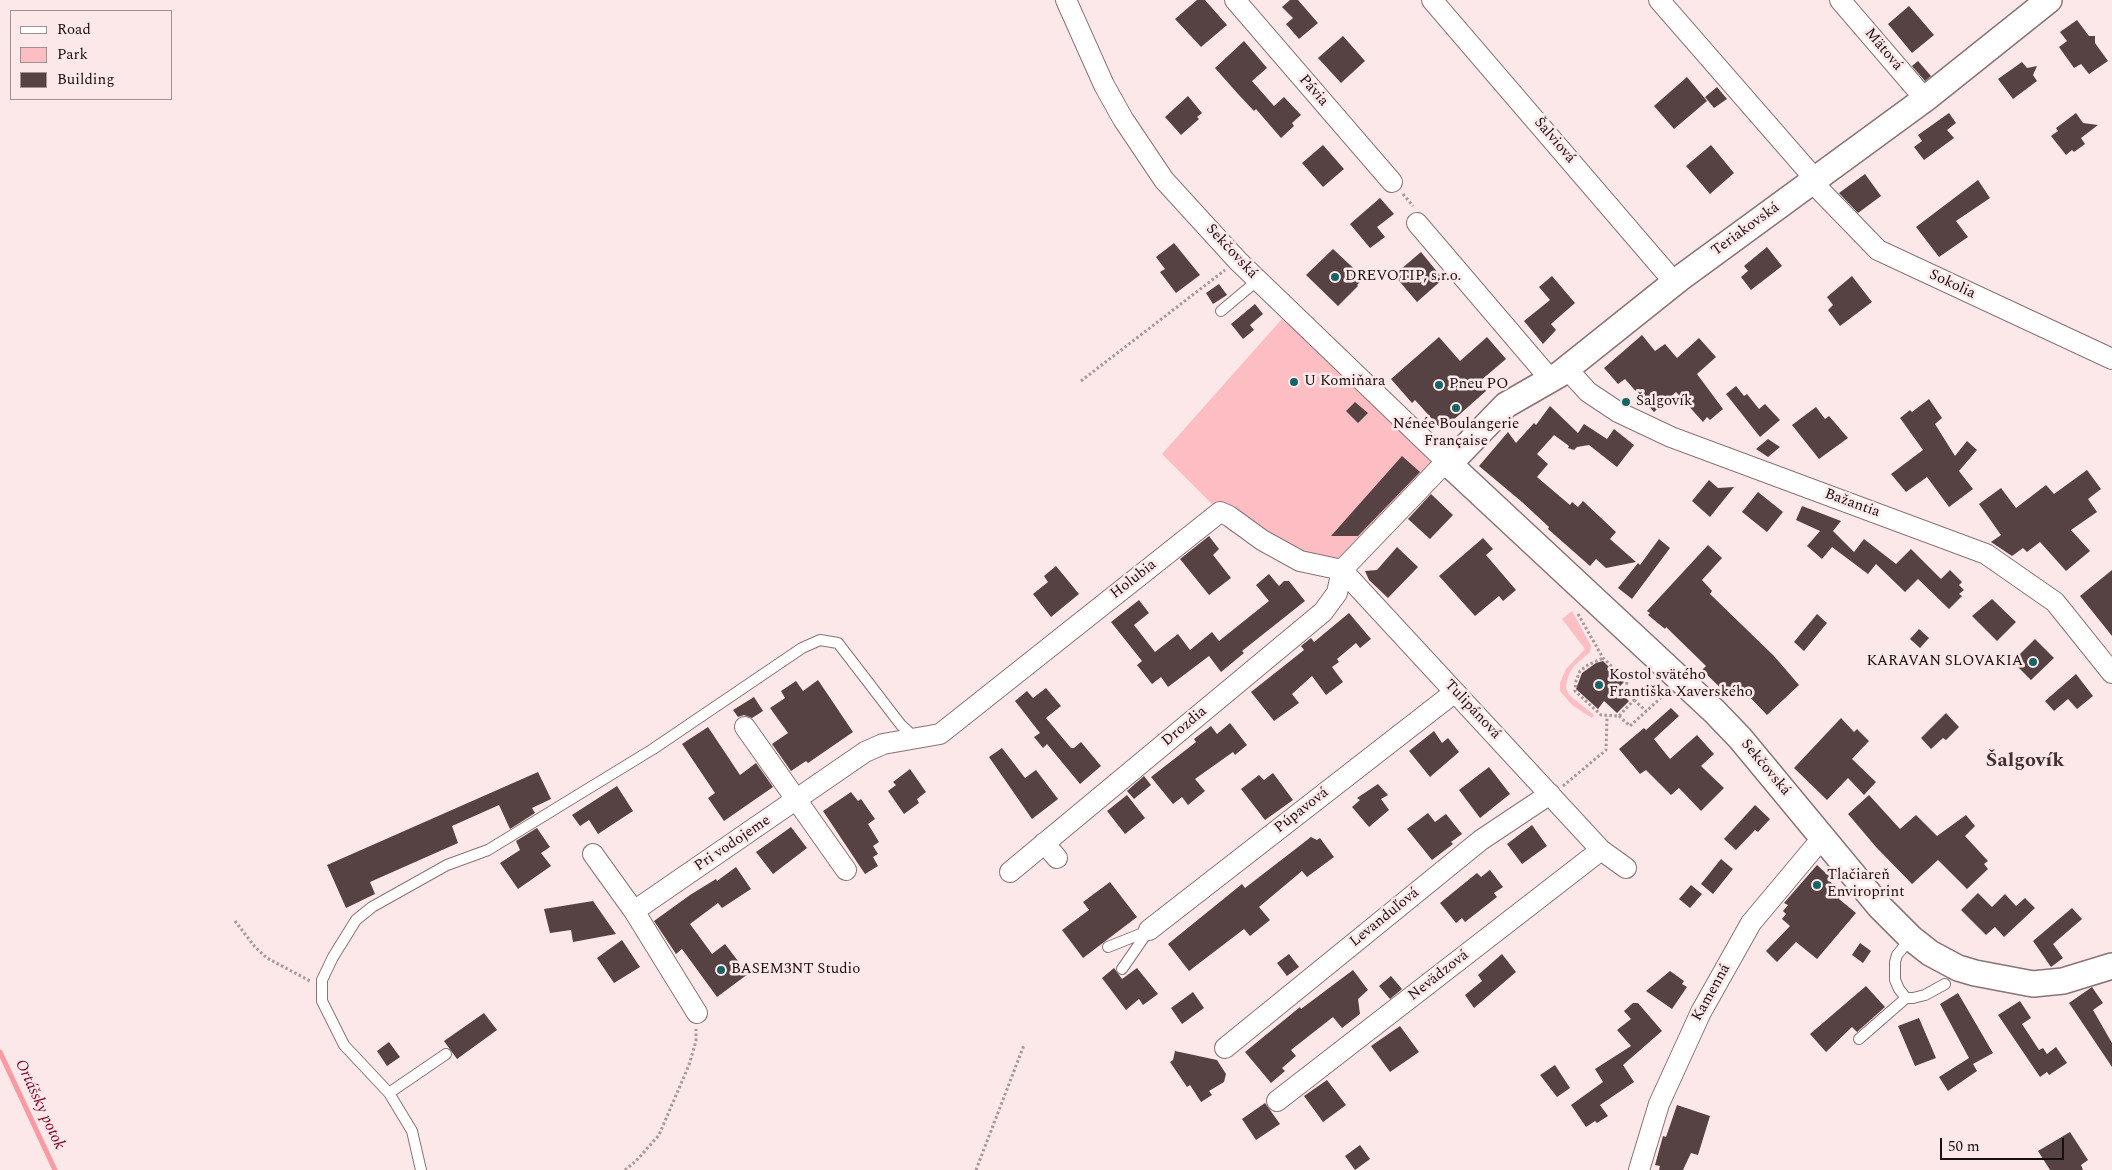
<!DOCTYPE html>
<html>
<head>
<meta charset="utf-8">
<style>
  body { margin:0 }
  #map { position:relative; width:2112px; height:1170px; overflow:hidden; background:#fde8e9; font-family:Spectral,serif }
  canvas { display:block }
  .legend { position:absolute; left:10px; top:10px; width:162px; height:90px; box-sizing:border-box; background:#fde8e9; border:1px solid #a19192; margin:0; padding:6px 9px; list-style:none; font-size:15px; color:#180f10 }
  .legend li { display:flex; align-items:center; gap:10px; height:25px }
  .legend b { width:25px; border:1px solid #a19192 }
  .scale { position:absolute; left:1940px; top:1138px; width:124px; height:22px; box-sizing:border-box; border:2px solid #180f10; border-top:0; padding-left:6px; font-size:15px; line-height:18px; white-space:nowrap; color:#180f10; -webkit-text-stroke:4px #fde8e9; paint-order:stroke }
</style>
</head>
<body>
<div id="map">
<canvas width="2112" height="1170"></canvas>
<ul class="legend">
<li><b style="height:6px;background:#fff"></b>Road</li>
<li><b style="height:14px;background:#fcbec2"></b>Park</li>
<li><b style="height:14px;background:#574243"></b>Building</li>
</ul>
<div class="scale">50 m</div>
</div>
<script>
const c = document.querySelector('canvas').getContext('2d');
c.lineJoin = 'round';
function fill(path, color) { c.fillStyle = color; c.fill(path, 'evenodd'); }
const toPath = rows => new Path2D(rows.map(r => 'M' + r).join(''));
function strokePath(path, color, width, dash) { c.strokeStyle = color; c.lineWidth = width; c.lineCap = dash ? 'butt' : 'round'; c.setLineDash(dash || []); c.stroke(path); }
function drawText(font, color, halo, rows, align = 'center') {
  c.font = font + ' Spectral,serif'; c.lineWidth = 5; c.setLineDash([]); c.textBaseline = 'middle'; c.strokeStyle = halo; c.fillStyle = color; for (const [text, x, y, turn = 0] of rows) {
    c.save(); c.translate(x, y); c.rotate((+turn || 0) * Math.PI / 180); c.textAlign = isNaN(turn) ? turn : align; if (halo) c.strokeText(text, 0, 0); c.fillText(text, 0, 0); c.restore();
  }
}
fill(toPath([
  [1289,311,1449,464,1342,570,1220,512,1162,454],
  [1572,611,1591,646,1590,652,1574,666,1570,672,1567,680,1566,689,1569,695,1594,715,1592,718,1572,705,1560,691,1560,683,1566,669,1585,649,1562,619]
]), '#fcbec2');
strokePath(toPath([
  [0,1052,55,1170]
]), '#fb9aa3', 5);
fill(toPath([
  [1197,0,1205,0,1227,25,1201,47,1175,19],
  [1290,0,1298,0,1318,23,1299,39,1286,24,1293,18,1282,7],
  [1909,6,1934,35,1912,53,1888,24],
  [2077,20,2089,36,2095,36,2095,43,2108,61,2089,74,2081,64,2074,68,2059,47,2067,41,2060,32],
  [1343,36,1365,61,1341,83,1318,58],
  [1244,41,1267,68,1252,81,1274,106,1284,97,1301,115,1292,123,1294,126,1281,138,1256,109,1254,111,1238,94,1215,68],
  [1918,61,1931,76,1925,81,1912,66],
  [2022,62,2027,68,2037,66,2033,75,2037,81,2013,99,1998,79],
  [1687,77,1707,101,1674,129,1654,106],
  [1717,87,1727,99,1714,108,1705,97],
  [1188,96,1202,113,1197,117,1199,119,1181,135,1165,117],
  [1949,113,1956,123,1947,130,1954,138,1924,160,1914,147,1922,141,1918,135],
  [2076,113,2083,123,2098,125,2081,138,2085,144,2074,152,2072,150,2066,155,2051,136,2058,131,2056,128],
  [1323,145,1344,169,1323,187,1302,163],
  [1711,145,1734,173,1710,194,1686,166],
  [1865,174,1881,196,1858,213,1839,193],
  [1978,180,1990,198,1956,221,1968,237,1939,257,1916,227],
  [1380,198,1394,214,1377,227,1385,237,1370,248,1350,224],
  [1174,243,1200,275,1176,293,1160,272,1165,269,1156,257],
  [1767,247,1782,266,1751,290,1741,277,1748,271,1744,266],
  [1333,249,1364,278,1357,285,1358,286,1338,306,1306,275],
  [1421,252,1443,279,1417,302,1394,275],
  [1552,276,1575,303,1551,324,1556,330,1543,344,1524,321,1550,300,1539,287],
  [1852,276,1872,302,1840,326,1828,310,1833,305,1827,297],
  [1219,284,1227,295,1213,304,1206,293],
  [1255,304,1263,314,1250,325,1254,330,1243,339,1231,324],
  [1642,335,1655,351,1665,344,1677,358,1699,338,1716,357,1697,374,1723,409,1710,420,1707,417,1703,422,1676,392,1654,412,1625,379,1618,384,1604,368],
  [1439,337,1460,361,1487,337,1506,359,1479,382,1486,391,1442,430,1415,400,1412,403,1391,379],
  [1736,386,1744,396,1747,394,1759,409,1765,404,1780,420,1760,437,1726,394],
  [1929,399,1942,418,1935,424,1955,456,1967,441,1977,450,1959,471,1973,489,1949,507,1927,477,1906,492,1891,474,1923,450,1900,418,1910,410,1912,412],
  [1355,402,1368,413,1358,423,1346,411],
  [1550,406,1578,433,1584,424,1607,439,1614,429,1634,445,1617,467,1589,445,1577,447,1574,450,1568,448,1569,446,1554,435,1537,454,1548,464,1537,477,1570,505,1572,502,1578,507,1583,501,1616,532,1610,539,1636,562,1606,568,1596,559,1590,566,1548,529,1549,527,1522,502,1479,466,1508,432,1516,443,1534,423,1536,425],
  [1816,407,1825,419,1829,416,1848,438,1819,459,1792,425],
  [1768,439,1780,447,1768,457,1756,449],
  [1402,456,1420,472,1358,536,1331,536],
  [2087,470,2101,489,2088,499,2097,512,2071,530,2090,551,2066,571,2040,542,2027,552,2023,548,2012,556,1991,542,2001,535,1979,504,2001,488,2016,508,2046,485,2054,494],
  [1709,480,1718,488,1734,487,1710,517,1692,501],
  [1758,492,1783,512,1767,532,1742,512],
  [1431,494,1453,515,1430,539,1408,519],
  [1802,506,1841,521,1833,531,1854,552,1864,539,1896,564,1911,549,1941,579,1950,570,1962,582,1959,585,1964,590,1959,594,1962,596,1949,609,1918,579,1905,592,1876,564,1868,574,1832,547,1822,559,1807,546,1820,531,1796,520],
  [1209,536,1219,549,1213,555,1231,578,1209,595,1180,559],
  [1483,538,1493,549,1486,555,1516,590,1503,601,1499,596,1475,616,1439,576],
  [1659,539,1670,548,1632,599,1618,588,1638,563,1640,565],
  [1708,545,1722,558,1702,580,1712,591,1710,594,1774,656,1799,685,1767,715,1741,688,1731,698,1702,670,1706,666,1666,627,1665,629,1648,615,1650,613,1647,611],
  [1397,547,1418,567,1388,598,1369,580,1365,571,1377,570],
  [1056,566,1079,594,1051,617,1033,594,1048,582,1044,576],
  [2112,570,2112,636,2080,596],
  [1269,574,1279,586,1284,581,1289,581,1305,601,1242,651,1244,653,1221,672,1209,656,1168,687,1161,677,1152,684,1137,665,1142,661,1111,622,1139,600,1149,613,1134,625,1155,652,1178,634,1190,650,1212,632,1219,641,1269,601,1256,585],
  [1992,599,2016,622,1997,641,1972,616],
  [1349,613,1371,639,1360,648,1356,643,1337,659,1339,662,1332,667,1343,682,1326,695,1312,676,1292,694,1299,703,1274,721,1251,692,1304,650,1301,646,1311,638,1314,642],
  [1817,614,1827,623,1804,651,1794,642],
  [1919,629,1929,638,1920,648,1910,639],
  [2035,639,2054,658,2031,680,2017,666,2017,657],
  [1603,661,1624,682,1617,689,1629,701,1617,713,1604,701,1598,709,1576,689,1582,673,1596,663],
  [2076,674,2093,696,2077,709,2068,699,2054,711,2045,701],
  [818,680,853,732,808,763,806,761,791,771,772,744,788,733,770,708,785,698,781,691,796,681,803,691],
  [1046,688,1061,706,1046,718,1071,748,1074,748,1081,742,1101,766,1080,784,1047,744,1043,748,1034,737,1040,733,1015,701,1027,691,1033,698],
  [754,697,763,711,752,718,744,715,738,717,733,710],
  [1671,708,1679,716,1654,739,1670,759,1697,735,1714,754,1701,766,1724,788,1701,811,1679,788,1671,795,1646,770,1640,774,1619,749,1644,728,1646,730],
  [1946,713,1959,727,1946,740,1943,738,1931,749,1921,738],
  [1841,718,1854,732,1857,729,1869,741,1852,759,1876,782,1864,795,1848,778,1827,800,1794,768],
  [1230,723,1247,745,1235,755,1233,752,1195,779,1205,791,1188,805,1182,797,1173,804,1151,777,1196,742,1194,739,1211,726,1217,734],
  [708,727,740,775,756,763,773,787,724,821,708,798,715,793,682,744],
  [1434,731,1442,743,1448,738,1459,752,1430,777,1409,751],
  [1002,748,1025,778,1036,770,1058,799,1032,819,989,757],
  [1489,767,1510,794,1480,818,1459,790],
  [910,769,926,792,917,799,919,803,904,814,888,791,896,785,893,782],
  [538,772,551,799,532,808,535,813,510,829,499,805,452,826,458,843,370,882,375,894,346,908,327,865],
  [1273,773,1293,800,1265,820,1241,789,1259,775,1264,780],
  [1144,776,1151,785,1134,799,1127,791],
  [1378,784,1388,795,1381,799,1389,810,1369,827,1352,807,1360,800,1357,798],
  [617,786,633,811,598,834,589,820,580,826,572,815],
  [851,792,858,801,861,799,875,819,868,824,879,842,873,846,878,854,873,857,878,866,865,874,823,811],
  [1127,795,1145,818,1125,834,1107,811],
  [1869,795,1900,829,1916,815,1937,836,1966,815,1975,826,1965,836,1988,861,1984,864,1988,869,1967,889,1938,860,1912,884,1876,847,1848,814],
  [1755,805,1770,819,1758,832,1755,830,1736,850,1724,839],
  [1428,813,1435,822,1446,814,1462,834,1451,842,1453,844,1432,860,1407,829],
  [1532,825,1547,846,1522,864,1507,844],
  [791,827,807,848,773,874,756,852],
  [537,828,550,847,541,853,551,866,518,889,500,863,520,850,516,841],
  [1311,837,1317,840,1320,838,1334,857,1307,877,1302,871,1259,907,1270,920,1250,936,1244,929,1189,971,1168,944,1242,884,1245,888],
  [1721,859,1733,869,1713,894,1701,884],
  [1817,865,1829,876,1828,880,1844,893,1839,899,1856,913,1817,959,1796,942,1777,962,1766,951,1790,926,1782,919,1786,914,1783,911,1788,905,1784,903],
  [736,867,751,889,722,908,718,903,690,924,712,954,725,944,748,974,717,997,682,949,676,954,654,921,690,895,716,879,717,881],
  [1490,870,1503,887,1494,893,1497,897,1465,922,1462,918,1456,923,1440,903,1477,873,1481,877],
  [1110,882,1137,917,1083,958,1062,930,1089,910,1083,902],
  [1691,885,1702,894,1690,908,1679,899],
  [1978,893,1992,907,2005,894,2016,906,2025,898,2035,908,2004,937,1995,927,1986,935,1961,910],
  [593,901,616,934,573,942,571,930,550,933,544,909],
  [2072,908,2082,919,2053,944,2063,958,2051,967,2033,941],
  [622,940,640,967,614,983,597,958],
  [1860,943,1871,951,1863,963,1852,955],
  [1289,954,1299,967,1287,976,1277,963],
  [1502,954,1516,972,1474,1008,1465,995,1482,981,1478,975],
  [1114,968,1122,979,1137,968,1158,994,1143,1005,1139,999,1126,1010,1102,978],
  [1353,970,1368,990,1358,999,1360,1014,1342,1028,1333,1017,1291,1050,1296,1056,1282,1068,1285,1071,1271,1083,1245,1052,1300,1007,1301,1009],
  [1670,971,1684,981,1682,984,1687,987,1672,1009,1646,991],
  [1391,976,1402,989,1390,999,1379,986],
  [1866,986,1885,1007,1857,1032,1852,1027,1826,1052,1810,1034],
  [2092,987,2103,1003,2093,1010,2112,1043,2112,1067,2069,1003],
  [1193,992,1204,1008,1182,1024,1171,1008],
  [1958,993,1993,1053,1973,1064,1977,1071,1948,1091,1939,1077,1969,1058,1940,1004],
  [2020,1001,2031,1018,2022,1024,2039,1050,2043,1048,2047,1054,2056,1047,2067,1063,2049,1075,2047,1072,2040,1077,1998,1015],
  [1633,1003,1638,1003,1662,1031,1623,1065,1634,1082,1600,1105,1608,1116,1597,1123,1595,1121,1586,1127,1571,1105,1603,1082,1595,1069,1631,1046,1617,1030,1631,1019,1624,1011],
  [484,1013,497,1030,457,1059,444,1041],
  [1919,1018,1936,1058,1915,1066,1898,1026],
  [1400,1026,1419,1052,1390,1072,1371,1046],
  [389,1042,400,1057,387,1066,377,1051],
  [1175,1051,1217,1060,1226,1074,1224,1082,1209,1091,1212,1095,1201,1102,1190,1085,1187,1087,1170,1062,1173,1060],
  [1555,1065,1570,1088,1557,1097,1540,1075],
  [1327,1080,1346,1105,1323,1122,1304,1096],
  [1265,1103,1280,1124,1256,1140,1242,1119],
  [1677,1105,1710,1116,1698,1155,1691,1153,1683,1170,1659,1170,1660,1166,1655,1165,1663,1136,1666,1137],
  [2070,1132,2088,1160,2081,1165,2083,1170,2050,1170,2038,1151],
  [1360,1145,1370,1159,1355,1170,1345,1156]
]), '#574243');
const service = toPath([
  [1221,311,1258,280],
  [1911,938,1897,955,1895,962,1895,980,1899,989,1906,998,1913,998,1925,995,1945,984],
  [1108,947,1148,931],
  [1122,969,1149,930],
  [1859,1039,1906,998],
  [389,1093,446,1054],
  [421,1170,412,1131,389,1093,344,1045,322,1001,322,980,333,957,356,920,372,907,447,865,488,850,653,749,802,648,820,640,838,643,901,725,915,738]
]);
const minor = toPath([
  [1066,0,1104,85,1123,119,1164,180,1238,261,1449,464,1438,470,1342,570],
  [1235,0,1392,182],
  [1432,0,1675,283],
  [1659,0,1815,179],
  [1840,0,1925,99],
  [1812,182,1878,250,2112,359],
  [1417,223,1551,380],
  [1567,369,1588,392,1618,412,1671,437,1986,554,2055,602,2112,673],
  [1342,570,1601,850,1626,868],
  [745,727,846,870],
  [1044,843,1057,858],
  [593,854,634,911],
  [1010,872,1323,612,1337,593,1342,570],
  [1149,930,1455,692],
  [697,1013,634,911,865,752,883,744,940,734,1220,512,1229,516,1262,540,1300,561,1342,570],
  [1225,1048,1481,840,1550,794],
  [1277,1101,1601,850],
  [1639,1170,1659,1104,1701,1012,1751,923,1823,837]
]);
const tertiary = toPath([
  [2049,0,1925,99,1679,279,1560,374,1506,405,1449,464,1714,711,1740,738,1880,907,1911,938,1930,953,1958,968,1975,973,2033,984,2063,981,2112,966]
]);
strokePath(service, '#8a7374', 12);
strokePath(minor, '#8a7374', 22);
strokePath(tertiary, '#8a7374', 28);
strokePath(toPath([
  [1403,194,1413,206],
  [1081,381,1225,270],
  [1578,614,1603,658,1627,681,1626,691,1634,700,1619,716,1601,715,1575,691,1576,681,1580,671,1588,665,1603,658],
  [1634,700,1646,711],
  [1619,716,1630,726,1665,694],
  [1563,786,1606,750,1607,716],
  [235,921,255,947,267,958,310,981],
  [625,1170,636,1161,659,1135,689,1065,696,1041,696,1029],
  [976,1170,1024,1045]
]), '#a89899', 3, [2.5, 2.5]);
strokePath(service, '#fff', 10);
strokePath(minor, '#fff', 20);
strokePath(tertiary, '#fff', 25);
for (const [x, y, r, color] of [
  [1335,277,5,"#156466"],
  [1294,382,5,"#156466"],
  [1439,385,5,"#156466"],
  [1626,402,5,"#156466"],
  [1456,408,5,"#156466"],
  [2033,662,5,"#156466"],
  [1599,685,5,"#156466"],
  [1817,885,5,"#156466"],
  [721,970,5,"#156466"]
]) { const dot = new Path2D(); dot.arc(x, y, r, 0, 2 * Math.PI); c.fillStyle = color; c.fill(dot); strokePath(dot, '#fde8e9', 2); }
drawText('15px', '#180f10', '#fde8e9', [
  ["Mätová",1883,50,50],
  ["Pávia",1313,91,49],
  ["Šalviová",1554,141,49],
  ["Teriakovská",1746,230,-36],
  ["Sekčovská",1231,252,47],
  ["Sokolia",1952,285,25],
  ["Bažantia",1852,504,20],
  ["Holubia",1134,580,-38],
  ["Tulipánová",1472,710,47],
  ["Drozdia",1185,727,-40],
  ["Sekčovská",1765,768,50],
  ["Púpavová",1302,811,-38],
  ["Pri vodojeme",733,844,-34],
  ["Levanduľová",1385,918,-39],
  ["Nevädzová",1439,976,-38],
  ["Kamenná",1712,993,-61]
]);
drawText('15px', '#180f10', '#fde8e9', [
  ["DREVOTIP, s.r.o.",1345,277],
  ["U Komiňara",1304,382],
  ["Pneu PO",1449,385],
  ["Šalgovík",1636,402],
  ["Nénée Boulangerie",1456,425,"center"],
  ["Française",1456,442,"center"],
  ["KARAVAN SLOVAKIA",2023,662,"right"],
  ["Kostol svätého",1609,676],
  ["Františka Xaverského",1609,693],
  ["Tlačiareň",1827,876],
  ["Enviroprint",1827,893],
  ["BASEM3NT Studio",731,970]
], 'left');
drawText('italic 16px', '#790026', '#fde8e9', [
  ["Ortášsky potok",39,1105,65]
]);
drawText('bold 20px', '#432f31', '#fde8e9', [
  ["Šalgovík",2025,762]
]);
</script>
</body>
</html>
